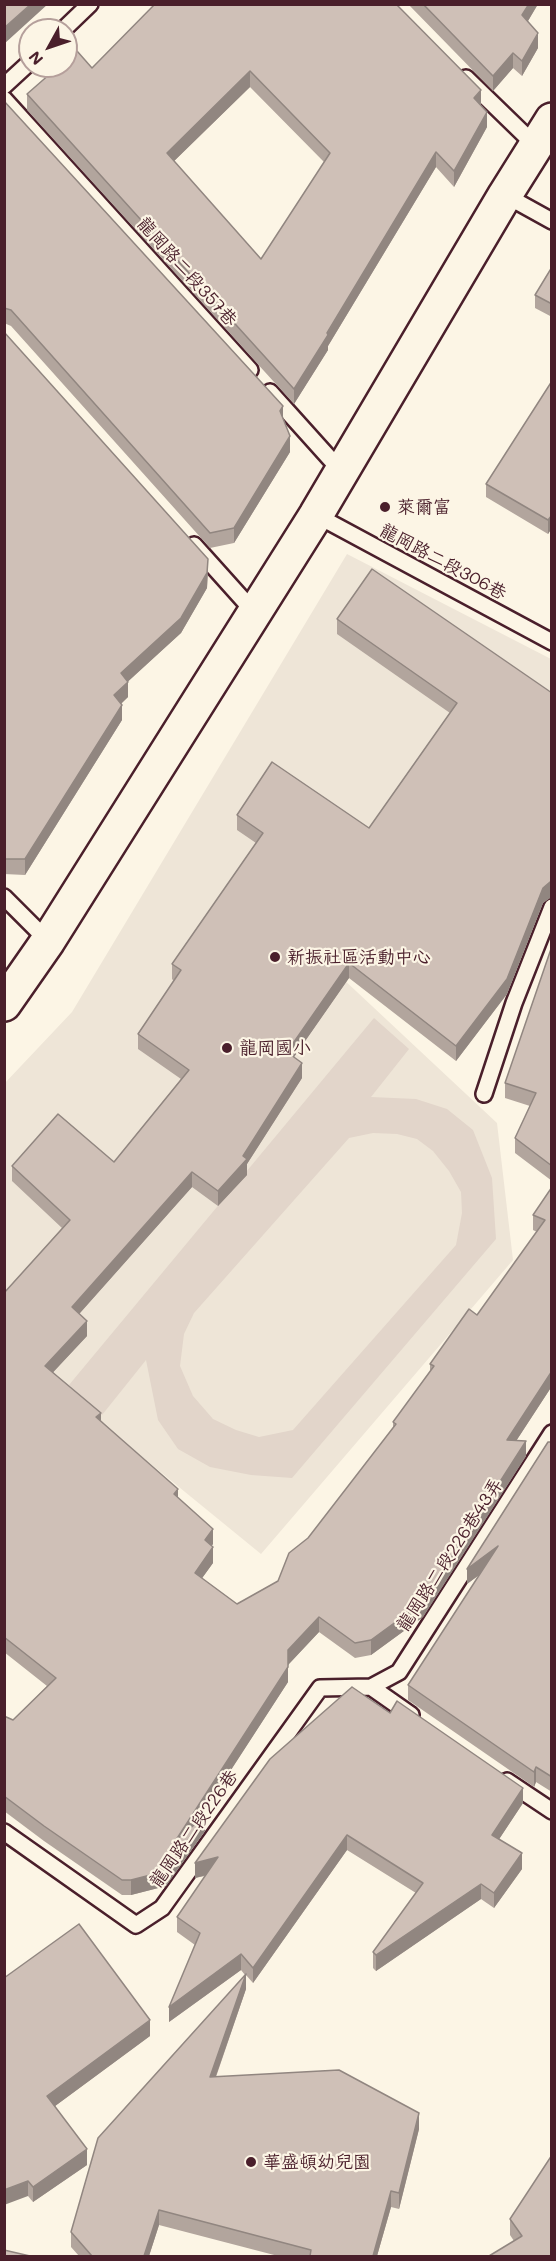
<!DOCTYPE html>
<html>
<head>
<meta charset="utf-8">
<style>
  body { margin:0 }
  #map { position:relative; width:556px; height:2261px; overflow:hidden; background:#fcf5e5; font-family:Mali,sans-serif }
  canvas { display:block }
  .frame { position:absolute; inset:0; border:6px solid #4a1f2b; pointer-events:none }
  .north { position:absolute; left:18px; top:18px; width:60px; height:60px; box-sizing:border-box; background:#fcf5e5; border:2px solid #b59f9b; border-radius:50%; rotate:230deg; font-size:16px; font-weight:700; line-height:24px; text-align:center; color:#4a1f2b }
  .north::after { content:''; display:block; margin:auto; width:21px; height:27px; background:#4a1f2b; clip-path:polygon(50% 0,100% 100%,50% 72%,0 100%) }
</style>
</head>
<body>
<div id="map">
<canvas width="556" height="2261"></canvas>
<div class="frame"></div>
<div class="north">N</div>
</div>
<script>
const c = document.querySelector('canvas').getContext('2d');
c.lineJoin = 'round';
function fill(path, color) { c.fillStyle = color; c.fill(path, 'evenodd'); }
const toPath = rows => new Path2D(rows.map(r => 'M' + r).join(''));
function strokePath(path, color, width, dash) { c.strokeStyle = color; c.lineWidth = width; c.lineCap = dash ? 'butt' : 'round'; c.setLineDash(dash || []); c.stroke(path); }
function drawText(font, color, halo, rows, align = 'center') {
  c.font = font + ' Mali,"LXGW WenKai TC",sans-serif'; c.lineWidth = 4.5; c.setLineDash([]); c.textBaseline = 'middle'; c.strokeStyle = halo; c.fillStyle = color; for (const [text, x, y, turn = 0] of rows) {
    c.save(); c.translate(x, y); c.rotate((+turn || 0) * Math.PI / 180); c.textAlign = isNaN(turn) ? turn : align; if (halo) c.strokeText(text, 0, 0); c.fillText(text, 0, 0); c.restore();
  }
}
fill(toPath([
  [347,554,551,659,551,688,341,977,497,1123,513,1260,261,1554,54,1385,5,1436,4,1084,72,1012]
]), '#eee5d7');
fill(toPath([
  [374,1018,409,1049,371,1097,416,1099,447,1109,473,1130,492,1178,496,1239,292,1478,251,1475,210,1467,178,1449,158,1420,146,1360,102,1415,69,1385],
  [373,1133,397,1134,417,1139,433,1151,449,1171,461,1192,462,1213,456,1245,293,1430,259,1437,236,1430,213,1419,193,1396,180,1366,184,1334,194,1313,349,1138]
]), '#e2d5ca');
const service = toPath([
  [63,30,90,4],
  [466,78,535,145],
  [4,86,30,62],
  [4,99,250,370],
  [505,195,552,221],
  [270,392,341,471],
  [316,515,552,642],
  [194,545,255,613],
  [4,897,48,941],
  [484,1094,514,1003,552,907],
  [371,1687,411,1715],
  [507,1781,552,1811],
  [4,1832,136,1925,162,1908,320,1688,371,1687,399,1672,552,1433]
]);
const secondary = toPath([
  [4,1004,48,941,316,515,505,195,552,120]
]);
strokePath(service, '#4a1f2b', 20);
strokePath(secondary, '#4a1f2b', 38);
strokePath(service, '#fcf5e5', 15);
strokePath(secondary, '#fcf5e5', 33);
fill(toPath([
  [155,4,481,105,487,127,454,187,436,167,328,346,328,350,294,404,27,110,27,94,92,68],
  [250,87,324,162,261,259,174,161],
  [408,4,538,4,528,21,538,48,522,76,513,68,493,91],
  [4,101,283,419,290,452,234,543,210,548,11,326,4,323],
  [552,186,552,203,551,203,551,187],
  [552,267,552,317,535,308,535,295],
  [4,332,208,575,207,588,181,633,128,681,128,697,121,704,122,720,25,875,4,874],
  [552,381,552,528,548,534,486,497,486,484],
  [337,619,552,693,552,898,550,898,543,903,507,994,456,1061,349,978,294,1057,302,1078,247,1164,247,1175,218,1206,192,1187,79,1314,87,1336,53,1372,178,1498,213,1544,211,1546,213,1563,202,1578,237,1604,278,1581,308,1538,393,1428,393,1422,430,1372,430,1364,477,1315,537,1232,533,1230,533,1215,552,1187,552,1386,516,1441,526,1456,423,1617,371,1655,355,1658,319,1632,288,1665,288,1682,196,1823,205,1831,166,1886,131,1895,122,1895,44,1841,4,1811,4,1716,13,1720,47,1686,4,1652,4,1293,62,1228,12,1181,12,1166,114,1162,181,1079,138,1049,138,1034,174,981,172,979,172,964,256,843,237,830,237,815,369,828,450,713,337,634],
  [552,946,552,1181,515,1153,515,1138,530,1106,505,1098,505,1083],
  [552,1442,552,1792,536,1782,534,1787,408,1700,408,1685,479,1575,467,1584],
  [523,1803,499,1839,522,1869,494,1908,481,1899,376,1971,373,1968,373,1952,416,1893,347,1850,253,1983,246,1975,246,1989,216,2077,419,2129,399,2209,391,2207,377,2256,278,2256,159,2225,149,2256,79,2256,71,2247,71,2232,245,1975,241,1970,169,2022,195,1945,177,1932,177,1917,205,1876,195,1878,195,1863],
  [4,1978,150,2036,55,2106,87,2165,33,2202,28,2196],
  [510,2219,552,2256,514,2241,510,2235]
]), '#b2a59d');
fill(toPath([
  [31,4,48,4,4,44,4,28],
  [529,4,538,4,522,31,522,15],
  [538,33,538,48,522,76,522,61],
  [513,53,513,68,493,91,493,76],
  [250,71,250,87,167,168,167,153],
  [481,90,481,106,474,98],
  [487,112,487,127,454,187,454,171],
  [436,152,436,167,328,346,328,350,294,404,294,389],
  [283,406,283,421,280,411],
  [290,436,290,452,234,543,234,528],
  [552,515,552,528,548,534,548,520],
  [208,559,207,588,181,633,121,688,121,673],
  [128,682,128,697,114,710,114,695],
  [122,705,122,720,25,875,25,859],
  [550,882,550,898,543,903,507,994,456,1061,456,1046,543,888],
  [552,921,552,936,550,938,550,923],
  [349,963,349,978,287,1067,287,1052],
  [302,1063,302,1078,247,1164,247,1175,218,1206,218,1191,243,1156],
  [192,1172,192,1187,72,1322,72,1307],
  [87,1321,87,1336,45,1381,45,1366],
  [552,1371,552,1386,507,1455,507,1440],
  [101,1413,101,1429,96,1417],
  [526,1441,526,1456,423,1617,371,1655,371,1640],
  [178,1489,178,1504,174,1494],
  [213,1529,213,1544,205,1555,205,1540],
  [498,1546,498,1561,467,1584,467,1569],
  [213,1547,213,1563,195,1588,195,1573],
  [319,1617,319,1632,288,1665,288,1650],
  [288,1667,288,1682,176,1855,176,1840],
  [536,1767,536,1782,534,1787,534,1772],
  [523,1788,523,1803,492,1850,492,1835],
  [205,1816,205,1831,166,1886,131,1895,131,1880],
  [347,1835,347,1850,253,1983,253,1968],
  [522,1853,522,1869,494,1908,494,1893],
  [218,1857,218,1872,195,1878,195,1863],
  [481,1884,481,1899,376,1971,376,1955],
  [241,1954,241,1970,169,2022,169,2007],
  [246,1974,246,1989,210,2093,210,2077],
  [150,2020,150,2036,47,2112,47,2096],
  [419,2113,419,2129,399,2209,399,2193],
  [87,2149,87,2165,33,2202,33,2187],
  [28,2181,28,2196,4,2205,4,2190],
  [391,2191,391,2207,377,2256,373,2256],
  [159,2210,159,2225,149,2256,144,2256]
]), '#918680');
const building = toPath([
  [4,4,31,4,4,28,4,4],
  [155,4,396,4,481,90,474,98,487,112,454,171,436,152,327,333,328,335,294,389,27,94,59,66,66,66,66,60,77,51,92,68,155,4],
  [250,71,330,153,261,259,167,153,250,71],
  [423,4,529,4,522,15,538,33,522,61,513,53,493,76,423,4],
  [4,101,283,406,280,411,290,436,234,528,210,533,11,310,4,308,4,101],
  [552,267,552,304,535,295,552,267],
  [4,332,208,559,207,573,181,618,121,673,128,682,114,695,122,705,25,859,4,859,4,332],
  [552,381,552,515,548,520,486,484,552,381],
  [372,569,552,693,552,883,550,882,543,888,507,979,456,1046,349,963,287,1052,302,1063,243,1156,247,1159,218,1191,192,1172,72,1307,87,1321,45,1366,101,1413,96,1417,178,1489,174,1494,213,1529,205,1540,213,1547,195,1573,237,1604,278,1581,289,1553,308,1538,396,1424,393,1422,434,1366,430,1364,469,1309,477,1315,545,1220,533,1215,552,1187,552,1371,507,1440,526,1441,423,1602,371,1640,355,1643,319,1617,288,1650,288,1667,176,1840,205,1816,166,1871,131,1880,122,1880,44,1826,4,1796,4,1716,13,1720,56,1678,4,1637,4,1293,70,1220,12,1166,58,1114,114,1162,189,1070,138,1034,181,970,172,964,263,833,237,815,272,762,369,828,457,703,337,619,372,569],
  [552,946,552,1166,515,1138,536,1093,505,1083,552,946],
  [548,1442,552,1442,552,1777,536,1767,534,1772,408,1685,498,1546,467,1569,548,1442],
  [352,1687,390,1713,397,1701,523,1788,492,1835,522,1853,494,1893,481,1884,376,1955,373,1952,423,1883,347,1835,253,1968,241,1954,169,2007,200,1933,177,1917,218,1857,195,1863,270,1759,352,1687],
  [79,1924,150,2020,47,2096,87,2149,33,2187,28,2181,4,2190,4,1978,79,1924],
  [246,1974,210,2077,339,2070,419,2113,399,2193,391,2191,373,2256,310,2256,311,2250,159,2210,144,2256,92,2256,71,2232,98,2138,246,1974],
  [552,2155,552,2256,489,2256,522,2236,510,2219,552,2155],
  [4,2250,30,2256,4,2256,4,2250]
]);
fill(building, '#cfc0b7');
strokePath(building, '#918680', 1.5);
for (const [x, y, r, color] of [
  [385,507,6,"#4a1f2b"],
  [275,957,6,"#4a1f2b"],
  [227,1048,6,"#4a1f2b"],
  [251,2162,6,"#4a1f2b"]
]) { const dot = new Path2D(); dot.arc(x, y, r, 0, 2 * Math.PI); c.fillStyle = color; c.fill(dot); strokePath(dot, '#fcf5e5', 2); }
drawText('18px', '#4a1f2b', '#fcf5e5', [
  ["龍岡路二段357巷",187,272,48],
  ["龍岡路二段306巷",443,562,28],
  ["龍岡路二段226巷43弄",450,1555,-57],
  ["龍岡路二段226巷",194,1829,-55]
]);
drawText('18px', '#4a1f2b', '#fcf5e5', [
  ["萊爾富",397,507],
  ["新振社區活動中心",287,957],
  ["龍岡國小",239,1048],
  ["華盛頓幼兒園",263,2162]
], 'left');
</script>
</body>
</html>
